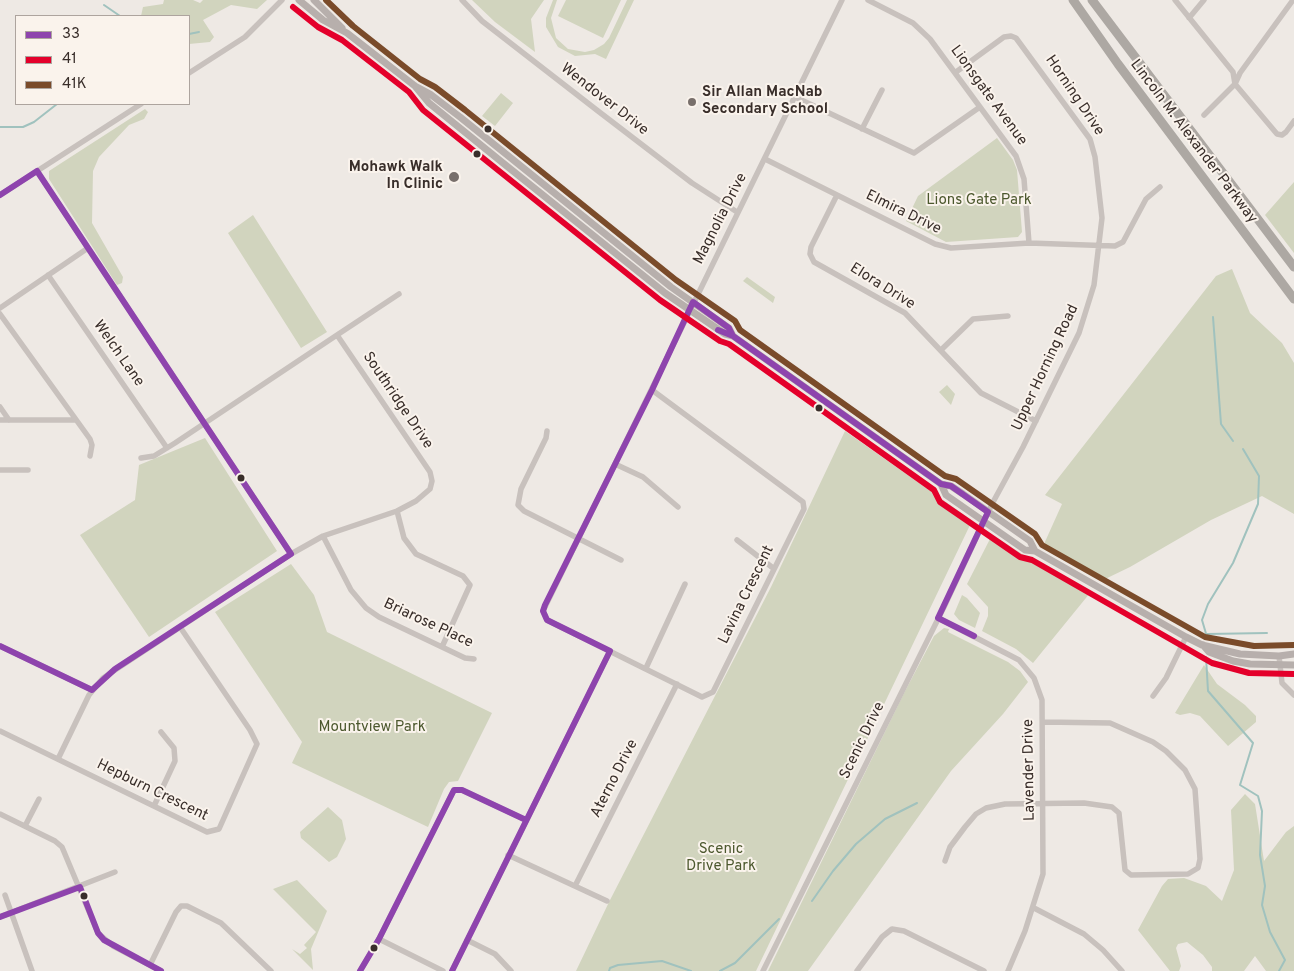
<!DOCTYPE html>
<html>
<head>
<meta charset="utf-8">
<style>
  body { margin:0 }
  #map { position:relative; width:1294px; height:971px; overflow:hidden; background:#eee9e4; font-family:Overpass,sans-serif }
  canvas { display:block }
  .legend { position:absolute; left:15px; top:15px; width:175px; height:90px; box-sizing:border-box; background:#faf3ec; border:1px solid #ada49e; margin:0; padding:6px 9px; list-style:none; font-size:15px; color:#392e2a }
  .legend li { display:flex; align-items:center; gap:10px; height:25px }
  .legend b { width:25px; border:1px solid #ada49e }
</style>
</head>
<body>
<div id="map">
<canvas width="1294" height="971"></canvas>
<ul class="legend">
<li><b style="height:6px;background:#8e44ad"></b>33</li>
<li><b style="height:6px;background:#e4002b"></b>41</li>
<li><b style="height:6px;background:#7a4b2a"></b>41K</li>
</ul>
</div>
<script>
const c = document.querySelector('canvas').getContext('2d');
c.lineJoin = 'round';
function fill(path, color) { c.fillStyle = color; c.fill(path, 'evenodd'); }
const toPath = rows => new Path2D(rows.map(r => 'M' + r).join(''));
function strokePath(path, color, width, dash) { c.strokeStyle = color; c.lineWidth = width; c.lineCap = dash ? 'butt' : 'round'; c.setLineDash(dash || []); c.stroke(path); }
function drawText(font, color, halo, rows, align = 'center') {
  c.font = font + ' Overpass,sans-serif'; c.lineWidth = 4; c.setLineDash([]); c.textBaseline = 'middle'; c.strokeStyle = halo; c.fillStyle = color; for (const [text, x, y, turn = 0] of rows) {
    c.save(); c.translate(x, y); c.rotate((+turn || 0) * Math.PI / 180); c.textAlign = isNaN(turn) ? turn : align; if (halo) c.strokeText(text, 0, 0); c.fillText(text, 0, 0); c.restore();
  }
}
fill(toPath([
  [164,0,193,0,200,3,203,0,267,0,257,9,231,5,203,20,214,37,210,42,189,44,189,16,141,16,143,7,163,4],
  [472,0,544,0,531,19,535,52,495,22],
  [553,0,557,0,551,18,556,38,568,49,585,52,594,50,604,44,609,38,627,0,634,0,606,59,595,54,575,56,558,47,546,27,546,18],
  [566,0,621,0,603,38,558,16],
  [501,93,513,103,495,126,482,116],
  [145,109,148,112,144,119,129,125,99,157,93,171,92,223,123,277,122,283,117,285,49,179,49,171],
  [997,138,1013,160,1017,170,1022,232,1018,237,946,242,906,221,918,196],
  [1294,182,1294,253,1265,215],
  [253,215,327,332,301,348,228,233],
  [1232,269,1250,313,1282,343,1294,363,1294,514,1262,496,1211,520,1130,567,1101,581,1045,546,1044,544,1062,504,1045,495,1216,276],
  [747,277,775,297,773,303,743,281],
  [947,385,955,394,951,405,939,392],
  [845,431,929,490,970,519,971,523,756,971,576,971,609,902,771,587],
  [205,438,277,551,149,637,80,535,135,500,139,465],
  [991,537,999,539,1036,563,1090,593,1033,663,1016,649,982,631,988,616,988,607,967,584],
  [291,564,314,595,327,632,492,713,458,781,449,782,444,789,428,827,292,763,302,742,215,612],
  [962,595,967,598,980,613,975,628,959,620,954,614],
  [944,628,949,629,948,632,1008,662,1020,671,1028,682,1003,714,951,771,808,971,768,971,903,695,934,636],
  [1204,665,1217,684,1245,705,1256,716,1256,722,1228,746,1200,716,1190,713,1180,715,1175,713],
  [1245,794,1255,804,1264,861,1286,832,1294,826,1294,971,1266,971,1255,956,1244,971,1212,971,1212,967,1203,955,1187,942,1178,944,1176,948,1181,966,1179,971,1170,971,1138,930,1162,886,1168,879,1184,878,1206,886,1222,901,1234,870,1231,810],
  [328,807,342,820,346,839,337,857,329,862,301,838,300,832],
  [297,880,327,911,311,949,313,970,292,949,300,954,307,948,304,945,316,932,273,889]
]), '#d1d4be');
strokePath(toPath([
  [104,5,120,16],
  [189,34,199,32],
  [0,127,23,127,34,122,57,104],
  [1213,317,1221,424,1233,441],
  [1207,634,1267,633],
  [1207,637,1202,620,1208,604,1233,563,1258,504,1259,476,1243,449],
  [1206,657,1208,691,1253,743,1240,785,1258,796,1262,811,1260,855,1265,886,1262,905,1270,932,1285,960,1279,971],
  [812,901,833,871,856,844,885,819,917,803],
  [609,971,610,968,618,965,662,961,691,971],
  [720,971,735,963,779,919]
]), '#a0c2be', 2);
strokePath(toPath([
  [462,0,482,21,598,111,692,183,737,212],
  [868,0,913,23,930,39,1016,156,1024,179,1029,243],
  [1175,0,1233,72,1235,84,1277,134,1282,135,1286,132,1294,121],
  [1189,18,1204,0],
  [189,73,245,37,282,0],
  [795,97,914,153,980,107],
  [1204,115,1235,84,1240,73,1293,0],
  [862,129,882,90],
  [765,159,935,244,951,248,1029,243,1115,246,1123,242,1146,199,1160,187],
  [37,171,291,554,103,678,89,695,58,759],
  [0,195,141,104],
  [837,195,811,247,810,254,814,262,905,313,981,393,1036,421],
  [48,275,167,448],
  [0,308,88,248],
  [0,314,90,439,92,445,90,456],
  [337,335,399,294],
  [941,350,973,319,1008,316],
  [652,390,803,502,804,509,713,692,702,697,547,620,543,611,842,0],
  [0,407,9,420],
  [0,420,76,420],
  [547,431,546,438,521,489,518,505,524,511,621,560],
  [141,458,154,456,175,443,337,335,430,472,432,481,430,489,416,501,397,511,323,536,291,554],
  [615,464,643,477,678,507],
  [0,470,28,470],
  [397,511,404,538,416,554,463,576,470,585,442,647],
  [323,536,351,590,366,608,379,617,442,647,465,658,474,659],
  [737,540,773,568],
  [938,618,1019,660,1034,678,1042,700,1043,874,1025,931,1008,971],
  [0,646,92,690],
  [1279,656,1282,683,1294,695],
  [646,668,685,584],
  [1153,696,1166,678,1186,637],
  [0,731,207,832,219,829,257,744,250,730,180,627],
  [154,806,175,761,174,748,161,732],
  [0,814,55,841,62,847,98,933,113,946,161,971],
  [25,826,39,799],
  [508,855,607,901],
  [945,861,950,847,965,827,976,814,986,808,1005,804,1084,803,1112,807,1119,813,1125,870,1131,875,1188,874,1198,868,1200,859,1195,789,1185,770,1166,751,1153,742,1110,723,1043,722],
  [575,886,677,684],
  [5,895,32,971],
  [1034,908,1084,934,1103,950,1122,971],
  [0,917,115,872],
  [379,939,443,971],
  [467,940,495,954,511,971],
  [150,965,176,912,181,906,187,906,221,923,271,971],
  [360,971,379,939,454,790,462,790,526,820],
  [452,971,610,651],
  [763,971,944,607,992,504,1023,447,1079,333,1094,285,1102,218,1095,157,1090,139,1016,38,1011,36,1004,37,956,72],
  [857,971,882,937,892,929,904,931,984,971]
]), '#c8c1bd', 5.5);
strokePath(toPath([
  [299,0,323,20,347,33,415,86,430,94,460,117,671,287,729,328,733,336],
  [314,0,342,28],
  [415,86,429,103,503,163,665,293,725,334,733,336,941,484,951,486,963,494,1030,541,1035,551],
  [941,484,946,495,1025,550,1035,551,1186,637,1202,645,1240,654,1279,656,1294,654],
  [1203,645,1209,652,1233,661,1250,664,1294,665]
]), '#b7afac', 7);
strokePath(toPath([
  [1073,0,1118,64,1294,299],
  [1092,0,1294,267]
]), '#ada8a3', 9);
strokePath(toPath([
  [0,195,37,171,291,554,115,669,92,690,0,646],
  [718,330,733,336,941,484,951,486,988,512,938,618,974,636],
  [0,917,80,887,98,933,104,940,161,971],
  [360,971,379,939,454,790,462,790,526,820],
  [452,971,610,651,547,620,543,611,545,605,652,390,693,302,729,328,733,336]
]), '#8e44ad', 6);
strokePath(toPath([
  [293,7,318,27,342,40,409,92,423,110,660,300,720,341,729,344,934,490,940,502,1020,557,1032,560,1212,663,1249,673,1294,674]
]), '#e4002b', 6);
strokePath(toPath([
  [326,0,353,26,420,79,435,87,465,110,676,280,735,321,740,330,945,476,956,479,1035,534,1042,545,1205,637,1254,646,1294,645]
]), '#7a4b2a', 6);
for (const [x, y, r, color] of [
  [692,102,5,"#786f6b"],
  [488,129,4.5,"#392e2a"],
  [477,154,4.5,"#392e2a"],
  [454,177,6,"#786f6b"],
  [819,408,4.5,"#392e2a"],
  [241,478,4.5,"#392e2a"],
  [84,896,4.5,"#392e2a"],
  [374,948,4.5,"#392e2a"]
]) { const dot = new Path2D(); dot.arc(x, y, r, 0, 2 * Math.PI); c.fillStyle = color; c.fill(dot); strokePath(dot, '#faf3ec', 2); }
drawText('bold 15px', '#392e2a', '#faf3ec', [
  ["Sir Allan MacNab",702,93],
  ["Secondary School",702,110],
  ["Mohawk Walk",443,168,"right"],
  ["In Clinic",443,185,"right"]
], 'left');
drawText('15px', '#392e2a', '#faf3ec', [
  ["Lionsgate Avenue",988,96,54],
  ["Horning Drive",1074,96,56],
  ["Wendover Drive",604,100,38],
  ["Lincoln M. Alexander Parkway",1193,142,53],
  ["Elmira Drive",903,213,26],
  ["Magnolia Drive",721,219,-63],
  ["Elora Drive",882,287,32],
  ["Welch Lane",118,354,55],
  ["Upper Horning Road",1046,368,-65],
  ["Southridge Drive",397,401,56],
  ["Lavina Crescent",747,595,-64],
  ["Briarose Place",428,624,25],
  ["Scenic Drive",863,741,-64],
  ["Lavender Drive",1030,770,-91],
  ["Aterno Drive",615,779,-63],
  ["Hepburn Crescent",152,791,26]
]);
drawText('15px', '#4c582e', '#faf3ec', [
  ["Lions Gate Park",979,201],
  ["Mountview Park",372,728],
  ["Scenic",721,850],
  ["Drive Park",721,867]
]);
</script>
</body>
</html>
